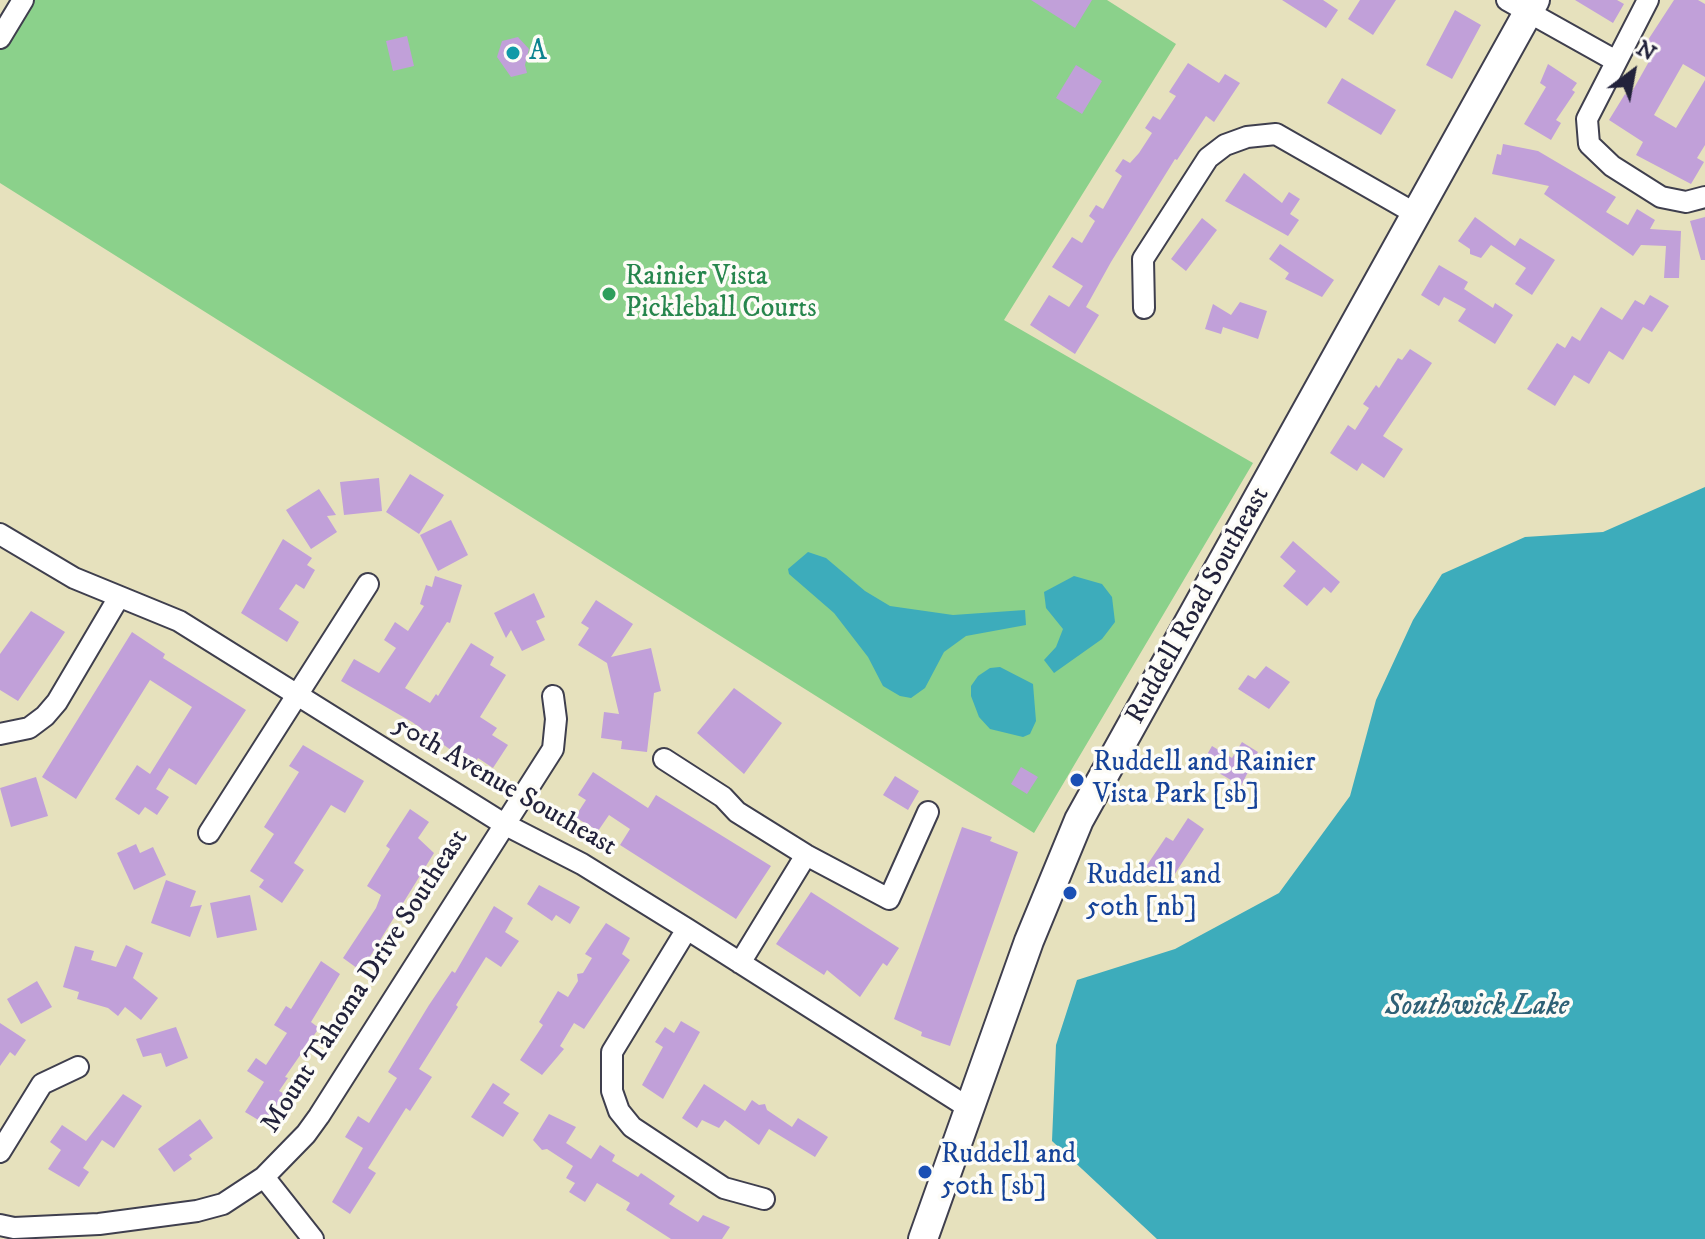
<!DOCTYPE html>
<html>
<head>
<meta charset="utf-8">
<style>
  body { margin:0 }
  #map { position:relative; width:1705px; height:1239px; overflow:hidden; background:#e6e1bd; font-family:"IM FELL DW Pica",serif }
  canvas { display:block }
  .north { position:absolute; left:1593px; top:32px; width:80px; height:80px; -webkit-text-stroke:6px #fdfcf7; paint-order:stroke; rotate:32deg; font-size:22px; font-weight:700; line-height:32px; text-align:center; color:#22223b }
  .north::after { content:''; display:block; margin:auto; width:28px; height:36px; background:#22223b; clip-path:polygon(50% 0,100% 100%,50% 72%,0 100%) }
</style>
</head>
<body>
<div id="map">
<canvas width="1705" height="1239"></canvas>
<div class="north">N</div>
</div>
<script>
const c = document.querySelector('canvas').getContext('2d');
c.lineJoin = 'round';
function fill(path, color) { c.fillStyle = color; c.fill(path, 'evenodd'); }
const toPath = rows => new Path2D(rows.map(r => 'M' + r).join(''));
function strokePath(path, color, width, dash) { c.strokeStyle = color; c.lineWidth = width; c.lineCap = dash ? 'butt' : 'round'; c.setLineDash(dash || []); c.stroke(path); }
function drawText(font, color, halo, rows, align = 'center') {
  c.font = font + ' "IM FELL DW Pica",serif'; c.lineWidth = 7; c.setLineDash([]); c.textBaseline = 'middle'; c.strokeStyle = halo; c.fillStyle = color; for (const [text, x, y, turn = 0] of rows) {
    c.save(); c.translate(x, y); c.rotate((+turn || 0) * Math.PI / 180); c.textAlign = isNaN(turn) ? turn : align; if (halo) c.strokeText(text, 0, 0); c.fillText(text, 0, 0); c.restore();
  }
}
fill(toPath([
  [31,0,1107,0,1176,44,1004,320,1253,463,1034,833,0,183,0,46]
]), '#8bd18b');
fill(toPath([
  [1705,487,1705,1239,1157,1239,1052,1141,1056,1045,1077,980,1175,949,1279,893,1350,796,1376,700,1413,620,1442,574,1525,537,1603,532],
  [808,552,826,558,865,591,890,606,953,615,1025,610,1026,625,966,636,944,652,925,688,911,698,900,696,883,686,868,657,834,613,789,574,788,569],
  [1074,576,1102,584,1112,597,1115,622,1102,639,1054,673,1044,660,1056,647,1063,629,1046,608,1044,592],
  [1000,667,1033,684,1036,721,1030,734,1023,737,990,729,979,717,971,696,971,686,978,676,990,668]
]), '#3dacbb');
fill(toPath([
  [1031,0,1092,0,1075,28],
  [1282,0,1323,0,1338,10,1326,28],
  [1360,0,1396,0,1373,35,1348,19],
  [1575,0,1617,0,1624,4,1613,23],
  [1674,0,1698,0,1705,4,1705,77,1683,64,1654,115,1676,128,1705,80,1705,145,1697,158,1704,162,1691,184,1636,155,1643,142,1609,120,1625,94,1629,97,1656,49,1646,43],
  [1455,10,1481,25,1452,79,1426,65],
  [407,36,414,66,393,71,386,41],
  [518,37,529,49,525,65,527,73,511,77,497,57,502,41],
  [1188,63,1219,83,1225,74,1240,83,1214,122,1206,116,1177,160,1175,159,1111,262,1086,307,1099,315,1075,354,1030,325,1049,295,1069,307,1083,286,1052,267,1072,237,1082,243,1095,221,1089,216,1096,205,1103,209,1122,176,1115,171,1123,159,1130,163,1139,153,1152,133,1145,128,1153,116,1160,120,1176,96,1169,92],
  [1548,64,1577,83,1572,90,1575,92,1556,120,1561,123,1551,140,1524,124,1546,87,1540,83],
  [1076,65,1102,81,1082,114,1056,98],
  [1342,78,1396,110,1381,135,1327,103],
  [1503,144,1538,151,1616,197,1606,212,1628,225,1637,209,1655,220,1650,229,1681,231,1679,278,1664,278,1666,246,1641,245,1633,256,1544,194,1549,186,1492,174,1497,154,1501,155],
  [1244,173,1282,203,1289,192,1300,199,1290,214,1299,220,1288,236,1225,201],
  [1475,217,1515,246,1520,238,1555,260,1532,295,1515,284,1526,268,1491,245,1481,258,1470,254,1470,249,1458,241],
  [1705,217,1705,260,1701,260,1690,221],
  [1202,218,1217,230,1186,271,1171,259],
  [1280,244,1334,280,1322,297,1285,279,1289,273,1269,259],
  [1439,265,1468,282,1464,289,1493,308,1495,303,1513,315,1495,344,1458,321,1466,309,1444,297,1439,306,1421,295],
  [1650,295,1669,306,1652,332,1643,327,1623,360,1609,351,1589,384,1574,375,1555,406,1527,389,1557,343,1565,348,1572,336,1580,341,1601,307,1622,320,1635,300,1644,305],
  [1240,302,1267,311,1258,339,1223,327,1221,334,1205,329,1213,304,1231,315],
  [1410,349,1432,363,1383,436,1403,449,1384,478,1362,463,1357,471,1330,453,1348,425,1355,430,1369,408,1363,404,1376,385,1379,388,1398,358,1402,360],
  [410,474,444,495,419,534,386,512],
  [379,478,382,511,344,515,340,482],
  [319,489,336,515,327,516,337,532,311,549,286,510],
  [451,520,468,555,438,571,420,535],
  [283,539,312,558,307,565,315,570,304,589,296,584,279,609,299,622,287,642,241,613],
  [1293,541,1340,582,1331,593,1324,587,1307,606,1283,586,1296,571,1280,557],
  [435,576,462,585,450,623,447,622,405,688,430,703,436,694,438,696,471,643,494,657,490,665,506,675,480,717,497,728,492,735,508,745,493,768,478,758,473,766,412,722,341,681,354,659,379,673,396,648,384,640,395,622,408,631,424,606,420,604,426,585,432,587],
  [534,593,545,617,536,621,545,640,522,651,511,630,506,638,494,613],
  [596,600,633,624,611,657,651,648,661,691,654,693,647,752,621,749,622,741,601,738,604,712,619,714,607,663,578,645,589,628,581,623],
  [31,611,65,632,18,701,0,690,0,654],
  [132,632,165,654,163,658,246,710,196,785,169,768,156,789,169,797,157,815,145,807,139,815,115,799,137,765,150,774,192,707,150,680,76,799,42,777],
  [1266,666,1290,682,1269,709,1238,689,1248,675,1255,679],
  [734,688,782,723,744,774,697,733],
  [1242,742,1258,752,1241,786,1202,763,1212,746,1232,758],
  [303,745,364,781,345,813,331,805,294,863,304,870,282,903,259,887,264,880,250,871,274,834,264,827,299,772,289,766],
  [1021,767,1038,777,1027,794,1011,784],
  [593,772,648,808,656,795,771,866,736,919,620,845,630,829,609,815,598,831,575,817,586,800,578,795],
  [895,776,919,791,908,810,883,795],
  [36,777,48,816,11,827,0,788],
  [410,809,429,822,418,838,434,853,361,971,343,958,376,908,381,895,367,886,390,849,386,846],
  [1188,818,1204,829,1167,886,1145,868,1166,837,1173,841],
  [962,827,992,837,990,841,1018,852,950,1046,921,1036,922,1032,894,1019],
  [136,844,140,853,153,847,166,875,134,890,117,853],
  [166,880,196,891,190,907,202,905,190,937,151,923],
  [539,885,580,907,570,924,556,915,552,921,527,904],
  [811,892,899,948,887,966,883,963,860,997,827,970,824,975,776,944],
  [250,895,257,930,217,938,210,903],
  [494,906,513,918,505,932,519,941,501,967,486,957,456,1005,458,1007,419,1069,432,1077,410,1111,406,1108,368,1168,376,1173,350,1214,332,1202,363,1148,345,1137,358,1116,369,1123,397,1078,388,1072,429,1005,452,971,455,973],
  [606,923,630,938,622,954,630,960,584,1029,574,1023,560,1046,564,1049,542,1075,520,1060,543,1025,539,1022,558,991,568,997,578,981,577,974,583,973,592,958,585,954],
  [126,945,143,953,133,978,158,998,141,1020,125,1007,118,1016,108,1008,77,999,79,992,63,987,75,946,94,951,91,960,116,967],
  [321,961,340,974,311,1022,319,1028,285,1077,288,1078,279,1091,285,1094,265,1124,245,1112,264,1082,247,1071,256,1058,266,1065,287,1033,274,1025,286,1006,291,1009],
  [37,981,52,1007,21,1024,7,999],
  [681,1021,700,1032,663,1099,642,1085,663,1047,655,1042,665,1027,674,1033],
  [0,1023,26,1040,15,1056,10,1052,0,1066],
  [176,1027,188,1058,166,1067,161,1053,143,1057,136,1039],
  [493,1083,510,1094,503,1103,519,1113,503,1137,471,1117],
  [704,1084,745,1111,752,1100,759,1105,765,1104,767,1110,792,1127,798,1118,828,1137,815,1157,769,1129,759,1145,725,1120,719,1128,702,1120,697,1128,682,1118],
  [123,1094,142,1106,114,1148,102,1140,83,1168,89,1172,79,1187,48,1169,61,1150,50,1142,62,1125,86,1141],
  [549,1114,576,1127,566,1143,591,1159,600,1145,615,1155,612,1161,638,1177,641,1173,675,1196,669,1204,698,1222,703,1215,730,1227,722,1239,671,1239,626,1210,630,1203,597,1183,585,1202,569,1192,575,1183,566,1178,573,1166,547,1149,542,1150,533,1140],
  [200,1119,213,1138,189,1155,192,1159,174,1172,158,1149]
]), '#c1a0d9');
const street = toPath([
  [1507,0,1616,61],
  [1648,0,1587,119,1589,144,1612,166,1661,197,1686,202,1705,197],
  [0,38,23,0],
  [1144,308,1143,259,1208,158,1225,145,1247,137,1276,134,1416,214],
  [0,534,74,578,179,621,504,824,582,864,687,929,969,1108],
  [0,734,29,728,45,716,57,702,119,597],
  [664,759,723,797,737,812,806,855,889,899,928,812],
  [209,833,368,584],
  [687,929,612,1052,612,1091,619,1111,632,1127,724,1188,764,1199],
  [740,963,806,855],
  [0,1152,42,1084,78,1067],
  [264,1177,313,1239],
  [0,1225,14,1228,99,1224,197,1211,223,1204,264,1177,306,1134,319,1116,553,749,556,719,553,696]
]);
const secondary = toPath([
  [923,1239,1029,941,1079,820,1535,0]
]);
strokePath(street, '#3f3f4e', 24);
strokePath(secondary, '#3f3f4e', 32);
strokePath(street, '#fff', 20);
strokePath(secondary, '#fff', 28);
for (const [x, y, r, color] of [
  [513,53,8,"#0f9aa8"],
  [609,294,8,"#2e9e5b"],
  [1077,780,8,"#1a4fb4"],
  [1070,893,8,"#1a4fb4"],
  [925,1172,8,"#1a4fb4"]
]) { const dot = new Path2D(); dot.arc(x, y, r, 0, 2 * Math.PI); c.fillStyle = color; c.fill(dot); strokePath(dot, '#fdfcf7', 3); }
drawText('28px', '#0d838f', '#fdfcf7', [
  ["A",529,53]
], 'left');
drawText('28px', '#27864d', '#fdfcf7', [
  ["Rainier Vista",625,278],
  ["Pickleball Courts",625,310]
], 'left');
drawText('28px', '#22223b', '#fdfcf7', [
  ["Ruddell Road Southeast",1199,606,-61],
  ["50th Avenue Southeast",504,787,30],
  ["Mount Tahoma Drive Southeast",366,982,-57]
]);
drawText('28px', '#164399', '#fdfcf7', [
  ["Ruddell and Rainier",1093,764],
  ["Vista Park [sb]",1093,796],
  ["Ruddell and",1086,877],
  ["50th [nb]",1086,909],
  ["Ruddell and",941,1156],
  ["50th [sb]",941,1188]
], 'left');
drawText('italic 30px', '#2e6075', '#fdfcf7', [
  ["Southwick Lake",1477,1008]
]);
</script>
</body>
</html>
